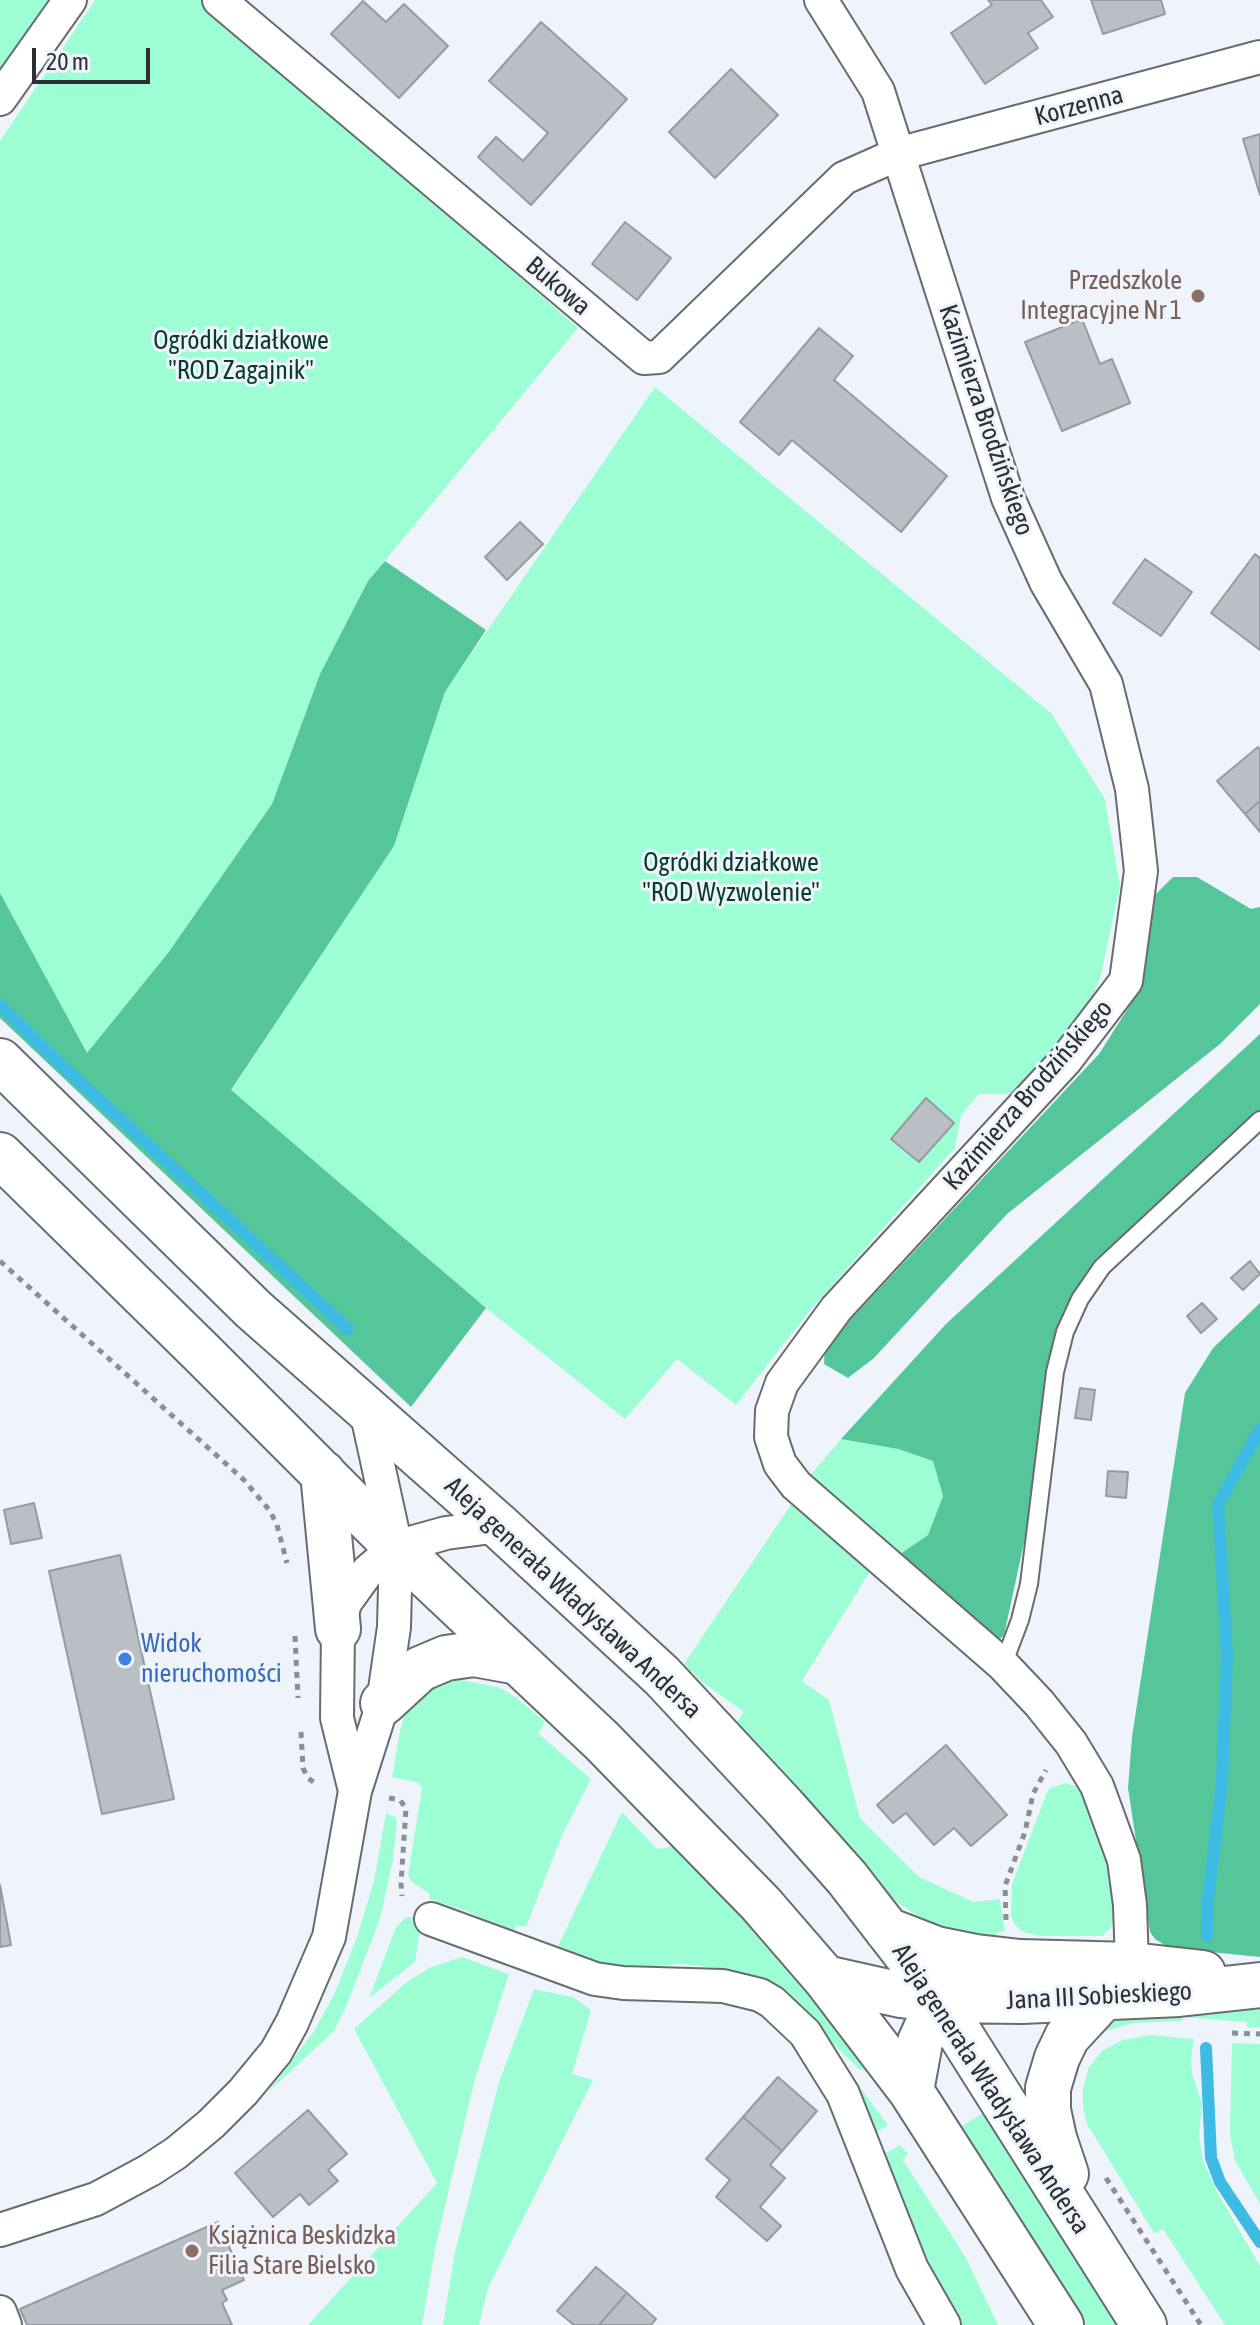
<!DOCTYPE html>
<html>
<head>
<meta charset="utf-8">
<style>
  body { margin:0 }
  #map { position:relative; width:1260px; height:2325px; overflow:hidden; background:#eff4fc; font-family:"Asap Condensed",sans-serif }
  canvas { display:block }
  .scale { position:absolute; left:32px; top:48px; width:118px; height:36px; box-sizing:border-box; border:4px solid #2d2f32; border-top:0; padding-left:10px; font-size:24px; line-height:28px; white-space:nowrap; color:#2d2f32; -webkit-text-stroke:6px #eff4fc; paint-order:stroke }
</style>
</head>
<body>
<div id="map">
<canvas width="1260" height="2325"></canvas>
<div class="scale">20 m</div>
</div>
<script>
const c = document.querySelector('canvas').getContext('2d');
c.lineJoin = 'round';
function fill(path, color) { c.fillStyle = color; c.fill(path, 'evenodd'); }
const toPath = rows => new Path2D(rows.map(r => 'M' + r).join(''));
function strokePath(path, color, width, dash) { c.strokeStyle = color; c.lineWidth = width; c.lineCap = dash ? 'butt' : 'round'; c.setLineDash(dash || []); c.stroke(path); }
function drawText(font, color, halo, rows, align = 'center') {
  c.font = font + ' "Asap Condensed",sans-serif'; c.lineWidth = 6; c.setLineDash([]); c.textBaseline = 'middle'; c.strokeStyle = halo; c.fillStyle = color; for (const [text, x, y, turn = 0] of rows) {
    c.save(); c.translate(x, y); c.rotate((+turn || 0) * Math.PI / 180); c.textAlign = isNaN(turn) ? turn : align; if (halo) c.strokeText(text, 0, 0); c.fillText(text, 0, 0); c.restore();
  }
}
fill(toPath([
  [0,0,48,0,0,71],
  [95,0,201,0,578,328,368,581,320,674,272,804,168,953,87,1054,0,893,0,141],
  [655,387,1052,714,1105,799,1120,886,1100,979,1090,1001,1047,1061,1019,1089,1007,1094,979,1094,961,1115,955,1148,812,1308,736,1405,677,1359,625,1419,486,1308,231,1091,394,846,445,692],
  [841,1439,898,1449,933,1461,943,1496,928,1535,893,1559,809,1477],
  [796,1497,872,1568,802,1681,829,1700,860,1818,919,1877,974,1902,1000,1899,1005,1931,997,1933,995,1941,937,1929,895,1901,825,1818,736,1723,744,1712,702,1682,684,1664],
  [461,1680,498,1687,517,1698,545,1722,538,1733,591,1779,562,1835,526,1927,516,1925,513,1933,469,1912,429,1899,430,1894,412,1882,408,1875,422,1788,419,1783,392,1777,400,1731,406,1709,437,1683],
  [1065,1783,1075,1786,1086,1799,1098,1829,1108,1866,1115,1917,1111,1928,1102,1936,1040,1936,1023,1932,1015,1925,1011,1916,1012,1884,1046,1795,1050,1788],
  [622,1812,657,1849,675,1846,766,1941,830,2016,866,2067,864,2069,860,2070,827,2038,758,1980,726,1969,682,1964,625,1968,592,1960,558,1946],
  [386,1813,395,1817,397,1821,393,1860,380,1919,346,2007,334,2031,268,2092,314,2031,334,1995,357,1937,374,1881],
  [406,1917,413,1917,418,1921,420,1928,415,1962,369,1998,396,1927],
  [462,1957,509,1974,474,2082,435,2249,422,2325,308,2325,437,2183,354,2029,408,1981,429,1968],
  [534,1989,573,1997,591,2010,572,2074,593,2080,488,2288,479,2325,443,2325,455,2252,499,2082],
  [1178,2010,1260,2010,1260,2027,1247,2028,1247,2022,1183,2017,1182,2021,1133,2023,1102,2032,1099,2028,1131,2014],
  [1151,2035,1194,2039,1191,2057,1192,2073,1202,2103,1199,2137,1203,2161,1217,2192,1260,2266,1260,2325,1225,2325,1163,2229,1154,2233,1087,2124,1083,2107,1083,2088,1089,2067,1102,2051,1122,2040],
  [1232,2043,1260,2044,1260,2204,1235,2161,1230,2135],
  [830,2054,854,2079,888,2125,870,2136],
  [984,2112,1120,2325,1087,2325,961,2127],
  [900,2145,908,2154,903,2160,965,2256,998,2325,958,2325,922,2263,879,2157]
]), '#9dfed4');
fill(toPath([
  [385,561,486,630,445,692,394,846,231,1090,486,1308,411,1407,0,1018,0,893,87,1053,168,953,272,804,320,674,368,581],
  [1173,877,1197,877,1251,909,1260,907,1260,1004,1220,1044,1007,1214,874,1358,848,1378,824,1364,825,1347,1099,1054,1137,994,1150,900],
  [1260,1034,1260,1111,1097,1262,1058,1329,1047,1368,1033,1501,1004,1635,995,1644,893,1559,928,1535,943,1496,933,1461,898,1449,841,1439,946,1324],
  [1260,1303,1260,1957,1181,1949,1166,1946,1155,1939,1150,1932,1128,1788,1132,1737,1185,1393,1213,1348]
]), '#54c69a');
strokePath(toPath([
  [0,1005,52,1056,348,1329],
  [1207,1936,1208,1898,1222,1783,1227,1654,1218,1505,1260,1429],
  [1206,2048,1211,2158,1220,2182,1260,2242]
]), '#3dbbe5', 12);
const building = toPath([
  [988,0,1041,0,1053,17,1028,33,1038,48,985,84,951,33,992,5,988,0],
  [1091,0,1161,0,1165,14,1103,34,1091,0],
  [363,1,386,22,404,4,448,46,399,98,331,34,363,1],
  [541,22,627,99,531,205,478,157,496,137,523,161,548,133,489,81,541,22],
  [731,69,778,115,715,178,669,132,731,69],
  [1260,134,1260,195,1243,139,1260,134],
  [625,222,671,258,637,300,592,264,625,222],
  [1082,319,1100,364,1112,359,1130,403,1062,431,1025,342,1082,319],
  [819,328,853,356,834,380,947,476,901,532,792,440,779,455,740,422,819,328],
  [520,522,543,544,507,580,485,557,520,522],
  [1255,554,1260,558,1260,650,1211,613,1255,554],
  [1145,559,1192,592,1161,636,1113,603,1145,559],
  [1258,747,1260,750,1260,801,1245,814,1217,781,1258,747],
  [1260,801,1260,832,1245,814,1260,801],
  [926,1098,954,1123,919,1162,891,1139,926,1098],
  [1250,1261,1260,1274,1243,1290,1231,1278,1250,1261],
  [1202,1303,1217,1319,1201,1333,1187,1316,1202,1303],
  [1080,1388,1095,1390,1091,1420,1075,1418,1080,1388],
  [1108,1471,1128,1472,1126,1498,1106,1496,1108,1471],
  [34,1503,42,1538,11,1544,4,1510,34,1503],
  [120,1555,174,1799,102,1814,49,1571,120,1555],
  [946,1745,1007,1815,971,1846,954,1828,934,1845,906,1813,893,1823,877,1805,946,1745],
  [0,1885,11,1945,0,1947,0,1885],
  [778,2077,817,2111,782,2151,743,2117,778,2077],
  [308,2110,347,2154,328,2170,338,2181,309,2205,300,2194,273,2217,235,2173,308,2110],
  [743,2117,782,2151,770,2165,785,2178,760,2207,781,2226,767,2241,716,2197,730,2180,706,2159,743,2117],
  [218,2222,244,2280,222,2290,227,2300,222,2303,232,2325,27,2325,20,2309,218,2222],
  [596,2267,627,2293,599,2325,574,2325,557,2311,596,2267],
  [627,2293,656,2319,651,2325,599,2325,627,2293]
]);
fill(building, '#babfc6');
strokePath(building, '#969aa1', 2);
const lane = toPath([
  [1003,1665,1020,1620,1029,1584,1055,1372,1065,1332,1080,1299,1102,1267,1260,1120]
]);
const street = toPath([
  [219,0,644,358,659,357,844,178,898,154,1260,57],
  [821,0,878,91,1008,498,1046,582,1106,684,1132,789,1141,871,1126,981,1065,1061,836,1309,782,1383,772,1411,771,1437,780,1464,796,1485,1003,1665,1039,1703,1071,1743,1097,1786,1124,1860,1130,1905,1132,1965],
  [0,99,70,0],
  [355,1791,337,1718,338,1629,345,1603,368,1571,396,1547,446,1533,499,1526],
  [431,1919,595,1979,623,1983,723,1986,760,1995,772,2002,805,2033,843,2094,912,2269,944,2325],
  [0,2230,96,2199,150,2170,176,2153,211,2124,243,2092,276,2052,292,2023,329,1937,355,1791,383,1703,394,1627,396,1547,366,1410],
  [0,2312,5,2325]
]);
const secondary = toPath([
  [0,1061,253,1309,499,1526,662,1676,784,1807,847,1878,926,1980,1144,2325],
  [0,1155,200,1351,396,1547,602,1741,761,1904,825,1978,911,2091,1061,2325],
  [323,1473,338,1629],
  [383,1703,420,1669,446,1658,474,1654,518,1662],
  [887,1930,936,1949,976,1957,1020,1962,1132,1965,1203,1973],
  [825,1978,901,1995,939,2000,1022,2001,1179,1994,1260,1985],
  [911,2091,920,2042,939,2000,954,1986],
  [1066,2174,1054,2138,1048,2110,1048,2088,1057,2058,1067,2037,1102,1999]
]);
strokePath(lane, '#686c72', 20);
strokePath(street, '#686c72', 36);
strokePath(secondary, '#686c72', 48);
strokePath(toPath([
  [0,1261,244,1480,270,1511,277,1525,287,1563],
  [295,1636,298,1698],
  [301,1732,303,1768,308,1778,316,1784],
  [389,1798,400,1800,406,1808,401,1884,402,1896],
  [1006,1920,1005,1886,1025,1832,1033,1794,1046,1770],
  [1232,2033,1260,2034],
  [1106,2178,1201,2325]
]), '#8b8e94', 5, [6, 6]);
strokePath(lane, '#fff', 16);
strokePath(street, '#fff', 32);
strokePath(secondary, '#fff', 44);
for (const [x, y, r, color] of [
  [1198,296,8,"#8d6e63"],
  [125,1659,8,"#3f7fe0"],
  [192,2251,8,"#8d6e63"]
]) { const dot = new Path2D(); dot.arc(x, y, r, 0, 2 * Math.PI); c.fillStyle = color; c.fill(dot); strokePath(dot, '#eff4fc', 3); }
drawText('26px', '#2d2f32', '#eff4fc', [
  ["Korzenna",1079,106,-15],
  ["Bukowa",558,286,40],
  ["Kazimierza Brodzińskiego",986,420,71],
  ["Kazimierza Brodzińskiego",1028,1095,-49],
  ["Aleja generała Władysława Andersa",573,1598,43],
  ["Jana III Sobieskiego",1099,1996,-3],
  ["Aleja generała Władysława Andersa",991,2089,57]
]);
drawText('26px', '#785e54', '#eff4fc', [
  ["Przedszkole",1182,281],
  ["Integracyjne Nr 1",1182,311],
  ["Książnica Beskidzka",208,2236,"left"],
  ["Filia Stare Bielsko",208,2266,"left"]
], 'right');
drawText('26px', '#083c2a', '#eff4fc', [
  ["Ogródki działkowe",241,341],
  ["\"ROD Zagajnik\"",241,371],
  ["Ogródki działkowe",731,863],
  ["\"ROD Wyzwolenie\"",731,893]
]);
drawText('26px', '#366cbe', '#eff4fc', [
  ["Widok",141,1644],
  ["nieruchomości",141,1674]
], 'left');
</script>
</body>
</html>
